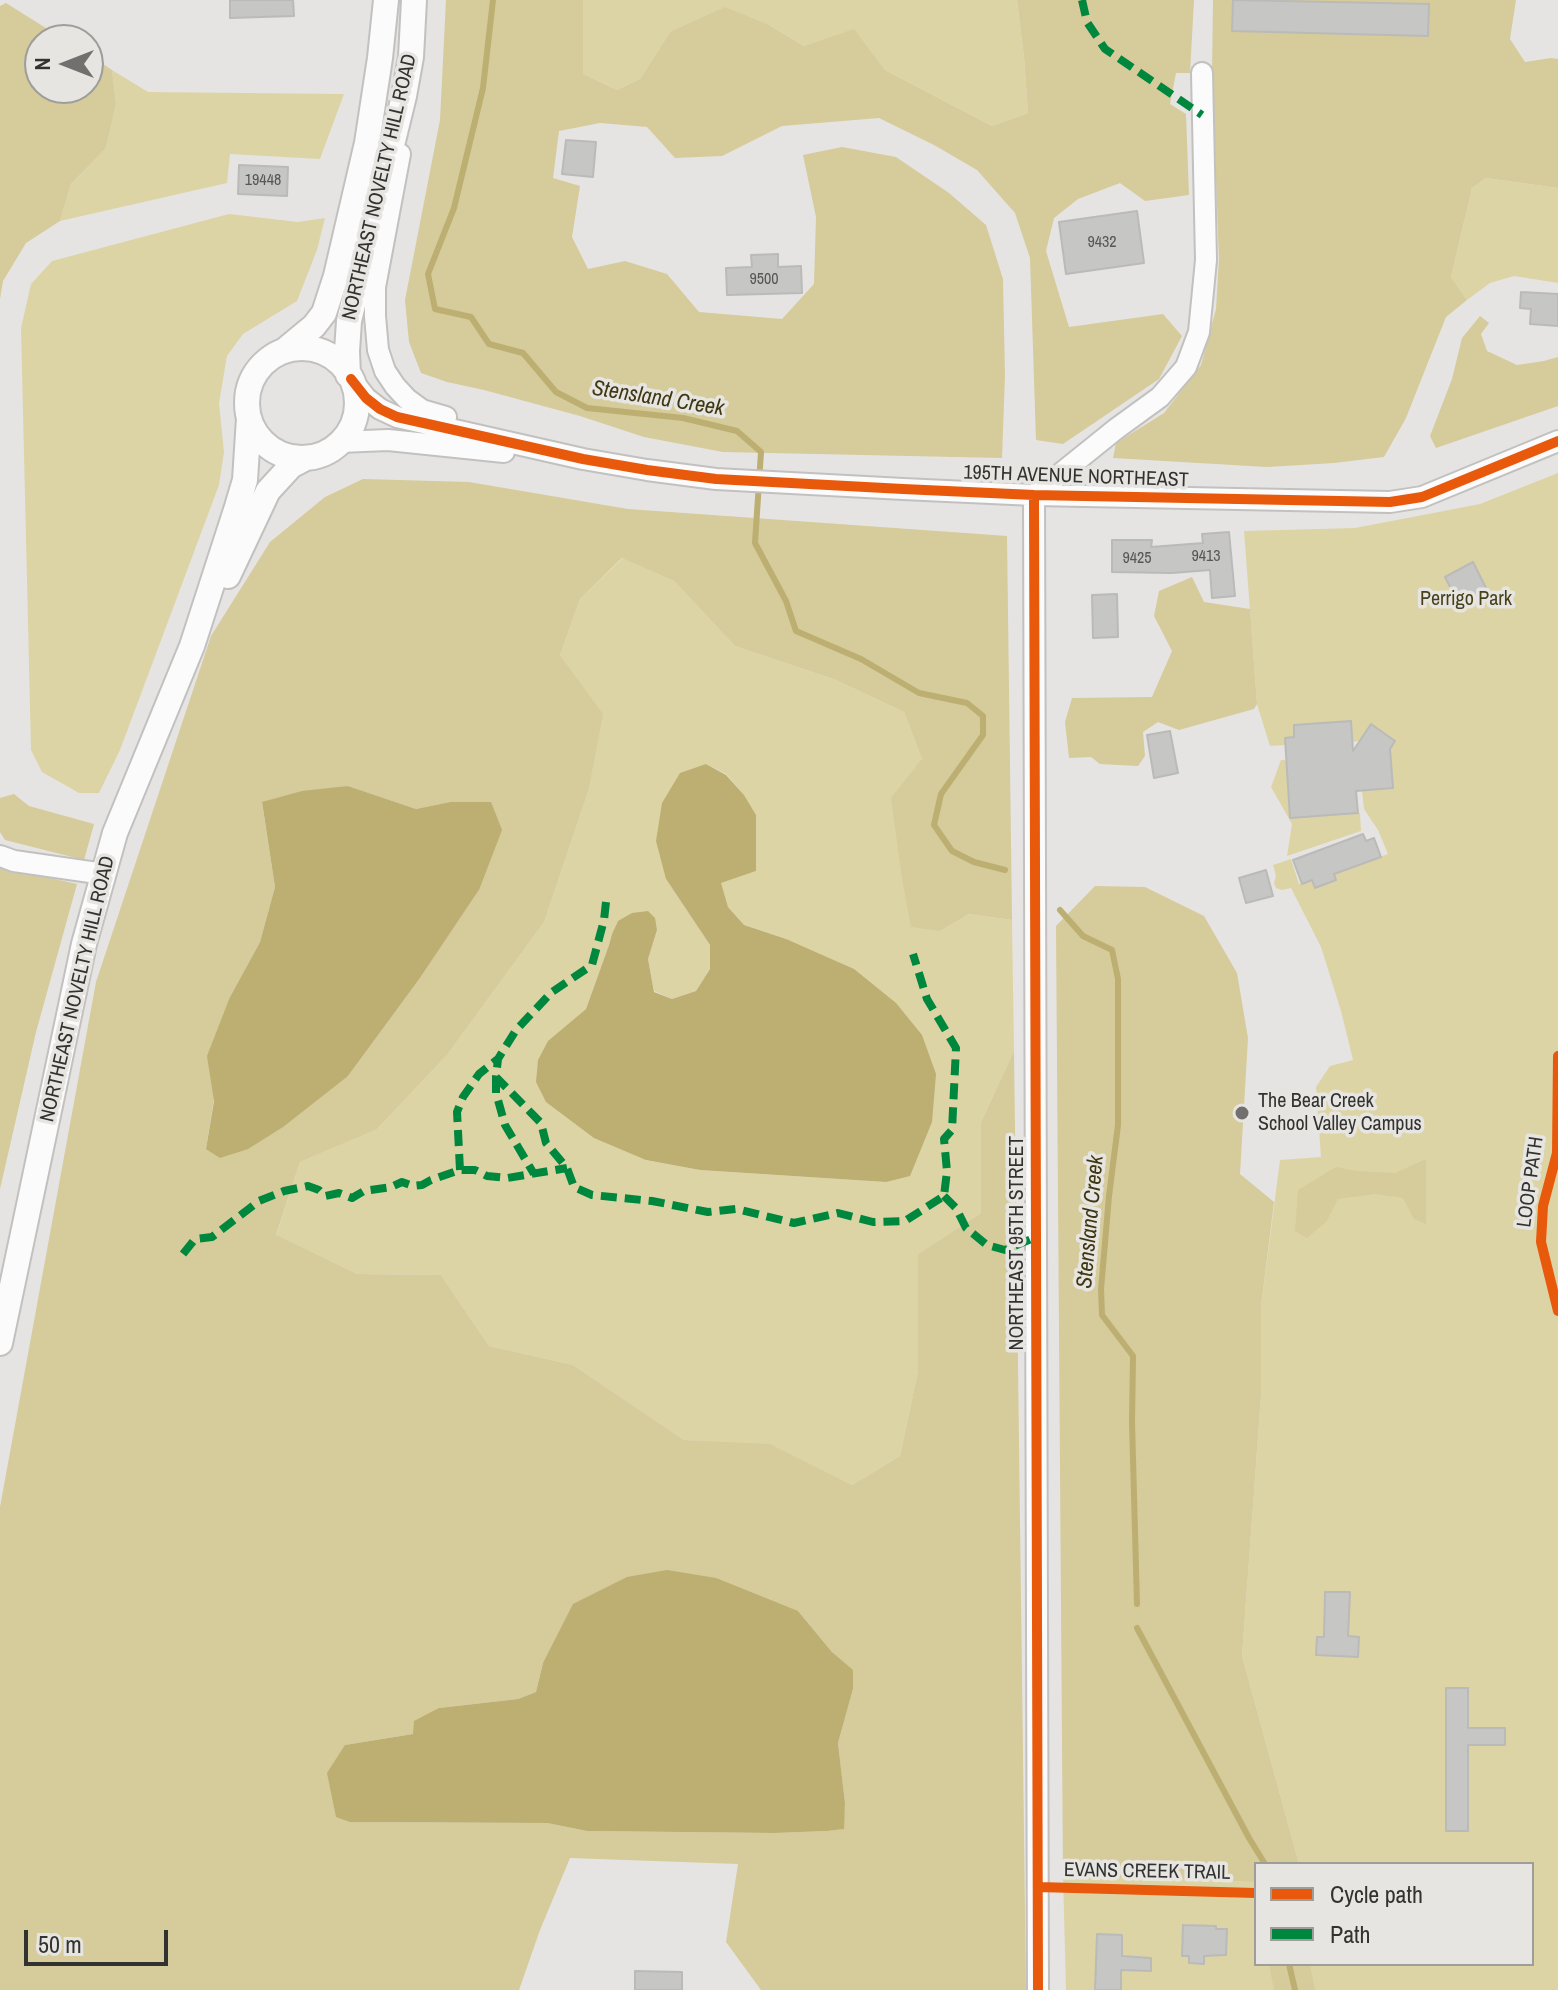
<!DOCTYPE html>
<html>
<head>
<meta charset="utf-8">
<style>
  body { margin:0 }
  #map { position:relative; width:1558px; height:1990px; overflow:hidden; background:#e5e4e2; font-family:"Archivo Narrow",sans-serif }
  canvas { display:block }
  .legend { position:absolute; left:1254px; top:1862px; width:280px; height:104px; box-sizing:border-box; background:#e6e5e1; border:2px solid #9e9d9a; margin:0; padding:10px 14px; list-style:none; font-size:24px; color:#323230 }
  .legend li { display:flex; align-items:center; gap:16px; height:40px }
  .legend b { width:40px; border:2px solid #9e9d9a }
  .north { position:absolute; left:24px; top:24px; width:80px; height:80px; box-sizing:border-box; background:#e6e5e1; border:2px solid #9e9d9a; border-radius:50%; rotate:270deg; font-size:22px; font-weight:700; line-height:32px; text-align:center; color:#323230 }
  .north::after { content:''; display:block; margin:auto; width:28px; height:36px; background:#71706e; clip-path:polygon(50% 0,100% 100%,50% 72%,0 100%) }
  .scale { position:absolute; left:24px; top:1930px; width:144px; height:36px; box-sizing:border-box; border:4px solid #323230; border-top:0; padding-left:10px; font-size:24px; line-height:28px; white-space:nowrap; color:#323230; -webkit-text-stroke:6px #e6e5e1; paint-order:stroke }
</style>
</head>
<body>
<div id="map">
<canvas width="1558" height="1990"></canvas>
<ul class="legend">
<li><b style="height:10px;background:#e8590c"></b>Cycle path</li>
<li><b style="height:10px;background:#00873e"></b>Path</li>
</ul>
<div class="north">N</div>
<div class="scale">50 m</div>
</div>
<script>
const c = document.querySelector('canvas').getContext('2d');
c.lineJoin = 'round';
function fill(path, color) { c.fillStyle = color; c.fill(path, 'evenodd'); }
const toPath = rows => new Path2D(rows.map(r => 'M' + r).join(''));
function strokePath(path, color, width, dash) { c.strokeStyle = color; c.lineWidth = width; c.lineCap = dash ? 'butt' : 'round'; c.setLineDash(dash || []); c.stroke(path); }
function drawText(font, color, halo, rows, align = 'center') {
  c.font = font + ' "Archivo Narrow",sans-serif'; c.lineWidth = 7; c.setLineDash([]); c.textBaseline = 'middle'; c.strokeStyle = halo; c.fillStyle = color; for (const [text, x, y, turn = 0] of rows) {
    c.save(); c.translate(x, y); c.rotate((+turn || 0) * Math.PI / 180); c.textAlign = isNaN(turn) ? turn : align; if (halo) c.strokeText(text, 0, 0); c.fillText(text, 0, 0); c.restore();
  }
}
fill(toPath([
  [583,0,1017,0,1024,57,1028,113,992,126,885,70,854,30,804,46,769,25,670,32,640,79,617,90,583,74],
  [112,70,148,92,344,94,320,159,230,154,227,183,60,221,71,184,106,148,116,104],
  [1486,178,1558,188,1558,283,1514,276,1490,283,1467,300,1451,277,1472,188],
  [229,214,298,222,325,218,317,250,297,301,243,334,227,356,219,403,224,452,219,485,120,750,99,793,79,793,42,772,31,750,21,328,31,284,52,261],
  [1558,473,1558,1990,1066,1990,1063,1876,1256,1882,1256,1964,1532,1964,1532,1864,1299,1864,1242,1656,1261,1396,1261,1307,1280,1160,1321,1157,1316,1087,1330,1066,1353,1060,1341,1011,1321,947,1291,888,1282,890,1276,888,1274,883,1276,876,1273,865,1291,859,1299,884,1312,881,1315,888,1336,880,1334,874,1388,854,1378,830,1364,809,1362,791,1393,788,1391,758,1384,758,1395,741,1371,724,1359,741,1352,742,1351,721,1294,725,1294,737,1285,738,1285,745,1270,746,1257,704,1244,531,1355,528,1480,504],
  [623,558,674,581,735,646,836,680,904,712,922,759,940,931,969,914,1012,920,1014,1051,981,1122,981,1213,918,1254,918,1371,900,1456,852,1485,770,1445,684,1440,573,1365,489,1346,441,1275,357,1274,276,1236,300,1162,378,1128,447,1055,544,922,589,789,602,714,560,655,580,599],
  [706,764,726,774,744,795,756,871,720,883,728,907,744,925,786,939,886,1182,700,1170,646,1160,548,1042,586,1009,609,945,612,934,618,921,657,930,648,959,654,991,672,999,696,991,710,969,710,945,666,879],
  [1320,758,1322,779,1287,781,1289,804,1299,804,1300,817,1360,813,1361,831,1287,856,1292,824,1271,787,1281,760]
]), '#ddd4a5');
fill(toPath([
  [446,0,583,0,583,74,617,90,640,79,670,32,725,7,769,25,804,46,854,29,885,70,992,126,1028,113,1024,57,1017,0,1194,0,1190,73,1176,73,1170,104,1186,114,1189,195,1145,201,1120,183,1078,199,1054,218,1046,251,1069,327,1163,314,1182,336,1159,379,1063,444,1036,440,1030,258,1015,213,977,170,934,145,879,118,782,126,722,156,675,158,647,127,600,123,559,131,553,178,580,186,572,237,588,269,625,261,667,274,699,312,782,319,814,284,816,217,803,155,842,147,896,157,949,193,986,225,1003,279,1005,375,1002,458,723,452,644,437,580,416,484,390,447,382,421,373,409,342,405,300,440,120],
  [1213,0,1516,0,1510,39,1525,62,1551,58,1558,59,1558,188,1486,178,1472,188,1451,277,1467,300,1446,317,1406,418,1384,457,1334,463,1267,467,1113,458,1116,443,1164,413,1201,365,1216,309,1219,259,1212,74],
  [6,3,65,40,40,40,40,88,88,88,88,54,112,70,116,104,106,148,71,184,60,221,26,243,3,281,0,299,0,6],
  [1480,316,1489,323,1481,334,1487,351,1517,365,1544,361,1558,357,1558,406,1436,448,1430,436,1452,379,1462,338],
  [363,479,469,482,628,509,1007,536,1012,920,969,914,940,931,911,927,902,879,891,798,922,759,904,712,836,680,735,646,674,581,622,558,580,599,560,655,603,714,589,789,544,922,447,1055,377,1129,300,1162,276,1235,357,1274,441,1275,489,1346,573,1365,684,1440,770,1444,852,1485,900,1456,918,1371,918,1254,981,1213,981,1122,1014,1051,1026,1990,761,1990,726,1942,738,1864,570,1858,540,1930,519,1990,0,1990,0,1507,96,982,211,636,270,542,325,497],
  [348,786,416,809,450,802,479,890,420,978,348,1076,206,1149,230,997,260,942,275,887,262,803],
  [798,1611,832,1652,853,1671,853,1689,838,1743,845,1803,843,1829,827,1831,775,1833,587,1831,547,1823,350,1822,345,1745,413,1734,439,1708,518,1699,536,1692,543,1663],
  [1192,577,1204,602,1250,609,1257,704,1254,709,1179,730,1158,722,1143,732,1145,756,1138,766,1100,764,1091,757,1069,758,1065,722,1072,698,1152,697,1172,651,1154,616,1159,591],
  [14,794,29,806,94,824,84,860,5,840,0,832,0,798],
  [0,867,77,884,36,1032,0,1189],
  [1095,886,1145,887,1204,916,1237,973,1248,1038,1240,1174,1274,1202,1261,1307,1261,1396,1242,1656,1299,1864,1256,1864,1256,1882,1063,1876,1056,926],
  [1426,1159,1426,1224,1414,1219,1403,1198,1375,1194,1338,1199,1327,1221,1307,1238,1295,1231,1298,1190,1336,1167,1356,1171,1395,1173],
  [1269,1964,1310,1964,1315,1990,1274,1990]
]), '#d6cb9a');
fill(toPath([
  [706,764,726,775,744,795,756,815,756,871,721,883,728,907,744,925,786,939,854,969,896,1003,922,1035,936,1074,932,1122,910,1176,886,1182,700,1170,646,1160,594,1138,546,1102,536,1082,538,1060,548,1041,586,1009,609,945,612,934,618,921,632,913,648,911,655,918,657,930,648,959,654,992,672,999,696,991,710,969,710,945,666,879,656,841,662,803,680,773],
  [348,786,416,809,450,802,491,802,502,830,479,890,420,978,348,1076,283,1127,248,1149,220,1158,206,1149,214,1101,207,1056,230,997,260,942,275,887,262,802,302,791],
  [667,1570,716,1578,798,1611,832,1652,853,1670,853,1689,838,1743,845,1803,844,1829,827,1831,775,1833,587,1831,547,1823,350,1822,336,1817,327,1773,345,1745,413,1734,414,1721,439,1708,518,1699,536,1692,543,1663,573,1604,627,1577]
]), '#bcaf71');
strokePath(toPath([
  [493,0,483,88,454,208,428,274,435,309,471,317,489,344,523,353,556,392,587,408,683,418,737,431,761,452,755,543,786,601,796,631,861,659,919,693,967,703,983,716,983,735,941,794,934,825,952,851,974,862,1005,870],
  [1060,910,1083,936,1112,950,1118,979,1118,1125,1109,1196,1101,1289,1102,1315,1133,1356,1132,1422,1137,1604],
  [1137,1628,1249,1838,1265,1864],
  [1289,1964,1295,1990]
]), '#bcaf71', 6);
const building = toPath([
  [230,0,293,0,294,16,230,18,230,0],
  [1233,0,1429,4,1428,36,1232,31,1233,0],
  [566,140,596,142,593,177,562,174,566,140],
  [239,165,288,167,287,196,238,194,239,165],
  [1137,211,1144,263,1066,274,1059,222,1137,211],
  [778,254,778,267,801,266,802,293,727,295,726,268,752,267,751,255,778,254],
  [1521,292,1558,294,1558,326,1530,324,1531,309,1520,308,1521,292],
  [1229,532,1235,596,1212,598,1210,570,1172,573,1112,572,1112,540,1152,540,1151,547,1203,543,1202,534,1229,532],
  [1473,562,1488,592,1460,606,1445,577,1473,562],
  [1117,594,1118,637,1093,638,1092,595,1117,594],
  [1351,721,1353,751,1371,724,1395,741,1390,749,1393,788,1356,791,1358,813,1290,818,1285,738,1294,737,1294,725,1351,721],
  [1170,731,1178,773,1154,778,1147,735,1170,731],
  [1363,834,1366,841,1374,838,1381,857,1334,874,1336,880,1315,888,1312,880,1302,884,1293,860,1363,834],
  [1266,870,1273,896,1246,903,1239,878,1266,870],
  [1325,1592,1350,1592,1348,1636,1359,1637,1358,1657,1316,1655,1317,1637,1324,1637,1325,1592],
  [1446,1688,1468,1688,1468,1728,1505,1728,1505,1745,1468,1745,1468,1831,1446,1831,1446,1688],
  [1183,1925,1216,1926,1216,1929,1227,1929,1226,1955,1204,1956,1204,1964,1189,1963,1189,1956,1182,1956,1183,1925],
  [1097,1934,1122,1935,1122,1956,1151,1958,1151,1971,1121,1970,1121,1990,1095,1990,1097,1934],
  [635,1971,682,1972,682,1990,635,1990,635,1971]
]);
fill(building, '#c6c6c4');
strokePath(building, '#babab8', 2);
const minor = toPath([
  [400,154,375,287,375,316,378,350,385,371,395,386,407,399,422,410,446,417],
  [351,379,366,398,380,409,397,417,583,459,647,470,716,479,903,489,1034,495,1390,502,1422,497,1558,441],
  [340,442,388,440,504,452],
  [1034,495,1038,1990],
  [1034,495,1116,429,1160,397,1186,367,1199,332,1206,260,1202,73],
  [0,856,14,861,104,874]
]);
const major = toPath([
  '247 403a55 55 0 1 1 110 0a55 55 0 1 1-110 0Z',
  [285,350,314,326,324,313,336,276,367,143,380,58,386,0],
  [348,375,347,351,349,321,404,96,411,57,414,0],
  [228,576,268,491,291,466,306,458],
  [0,1343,84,944,115,833,192,646,237,507,245,480,249,418]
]);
strokePath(minor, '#c2c1c0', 24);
strokePath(major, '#c2c1c0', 28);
strokePath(minor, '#fbfbfb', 20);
strokePath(major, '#fbfbfb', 24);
strokePath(toPath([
  [1082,0,1087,22,1105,49,1202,115],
  [606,902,604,920,592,965,552,992,516,1030,498,1059,496,1077,541,1123,546,1143,567,1168,574,1187,592,1195,652,1201,708,1212,736,1209,794,1223,838,1213,873,1222,905,1221,944,1196,947,1171,944,1139,952,1130,956,1048,927,999,913,954],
  [496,1077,496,1093,505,1125,534,1174],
  [460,1170,457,1112,463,1097,479,1074,498,1059],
  [944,1196,956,1208,966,1228,987,1245,1005,1250,1036,1237],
  [183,1254,195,1239,212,1237,259,1201,284,1191,308,1186,319,1190,325,1196,339,1193,352,1198,364,1191,391,1187,402,1182,413,1186,422,1185,431,1180,460,1170,475,1170,487,1176,507,1178,567,1168]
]), '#00873e', 8, [16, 8]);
strokePath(toPath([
  [351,379,366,398,380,409,397,417,583,459,647,470,716,479,903,489,1034,495,1390,502,1422,497,1558,441],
  [1034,495,1038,1990],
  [1558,1056,1557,1153,1543,1206,1541,1242,1558,1311],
  [1038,1887,1256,1893]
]), '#e8590c', 10);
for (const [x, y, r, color] of [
  [1242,1113,8,"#71706e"]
]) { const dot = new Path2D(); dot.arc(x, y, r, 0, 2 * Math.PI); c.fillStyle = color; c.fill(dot); strokePath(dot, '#e6e5e1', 3); }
drawText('16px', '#575755', null, [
  ["19448",263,181],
  ["9432",1102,243],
  ["9500",764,280],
  ["9413",1206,557],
  ["9425",1137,559]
]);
drawText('20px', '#323230', '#e6e5e1', [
  ["NORTHEAST NOVELTY HILL ROAD",380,187,-77],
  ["195TH AVENUE NORTHEAST",1076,477,2],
  ["NORTHEAST NOVELTY HILL ROAD",78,989,-77],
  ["LOOP PATH",1531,1182,-82],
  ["NORTHEAST 95TH STREET",1018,1243,-90],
  ["EVANS CREEK TRAIL",1147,1872,1]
]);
drawText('20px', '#47401a', '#e6e5e1', [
  ["Perrigo Park",1466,600]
]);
drawText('20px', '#323230', '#e6e5e1', [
  ["The Bear Creek",1258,1102],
  ["School Valley Campus",1258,1125]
], 'left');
drawText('italic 22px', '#3f3711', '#e6e5e1', [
  ["Stensland Creek",658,399,9],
  ["Stensland Creek",1091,1222,-85]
]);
</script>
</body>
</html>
